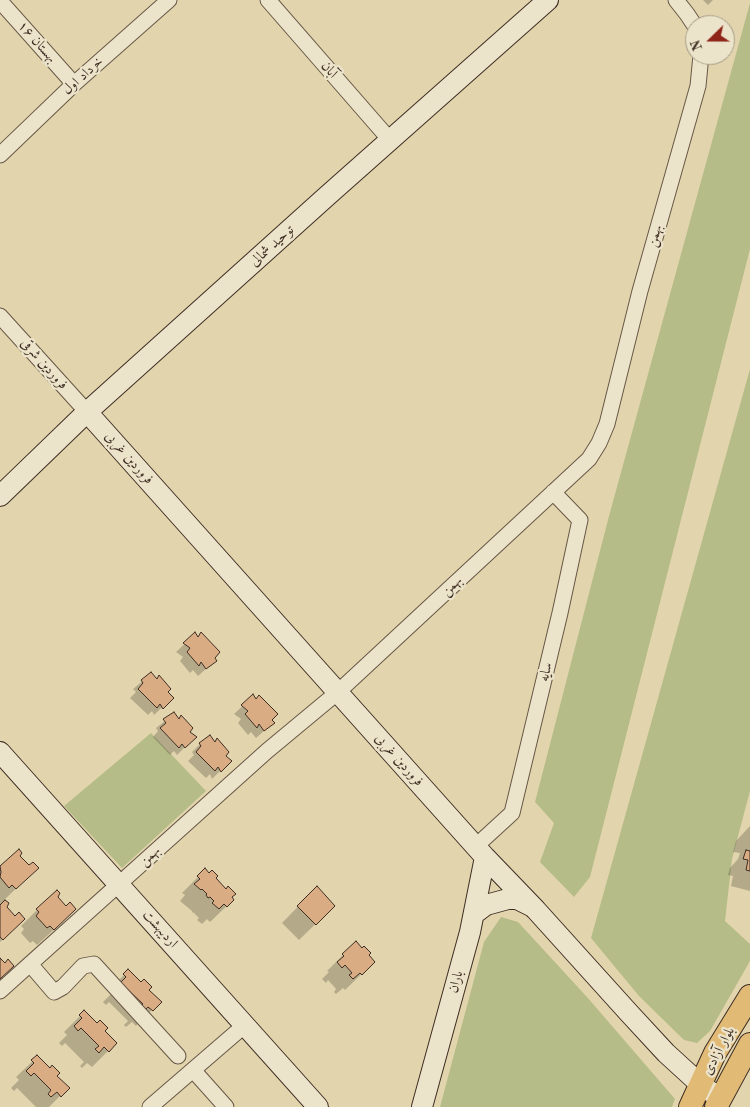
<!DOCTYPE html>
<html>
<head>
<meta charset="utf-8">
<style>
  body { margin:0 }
  #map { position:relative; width:750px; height:1107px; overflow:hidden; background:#e2d5ad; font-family:"Old Standard TT",serif }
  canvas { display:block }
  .north { position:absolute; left:685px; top:15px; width:50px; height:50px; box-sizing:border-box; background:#ece4ca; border:1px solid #a69b87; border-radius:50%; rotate:248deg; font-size:14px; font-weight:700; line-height:20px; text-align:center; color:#3e2d23 }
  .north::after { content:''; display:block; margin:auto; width:18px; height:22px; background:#8f2418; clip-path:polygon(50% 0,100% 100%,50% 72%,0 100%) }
</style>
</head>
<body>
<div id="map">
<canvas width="750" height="1107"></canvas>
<div class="north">N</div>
</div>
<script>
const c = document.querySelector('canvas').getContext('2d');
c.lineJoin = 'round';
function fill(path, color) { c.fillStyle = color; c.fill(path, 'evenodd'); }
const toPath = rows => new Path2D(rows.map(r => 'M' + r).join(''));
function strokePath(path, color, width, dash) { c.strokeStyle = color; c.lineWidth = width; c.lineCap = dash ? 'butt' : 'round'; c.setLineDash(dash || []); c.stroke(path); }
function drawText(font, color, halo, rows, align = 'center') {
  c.font = font + ' "Old Standard TT",Amiri,serif'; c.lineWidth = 4.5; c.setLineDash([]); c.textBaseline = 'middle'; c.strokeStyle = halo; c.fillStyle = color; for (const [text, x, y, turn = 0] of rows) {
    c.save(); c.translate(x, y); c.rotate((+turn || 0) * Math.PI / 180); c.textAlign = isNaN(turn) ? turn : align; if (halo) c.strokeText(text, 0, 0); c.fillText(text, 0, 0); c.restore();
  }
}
fill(toPath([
  [750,3,750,249,590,877,574,897,540,862,554,823,535,802,609,516],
  [750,369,750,791,732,859,725,921,750,944,750,961,710,1031,697,1043,684,1040,639,996,591,938],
  [151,733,206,791,122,868,64,806],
  [501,917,518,922,587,997,675,1099,672,1107,440,1107,484,942]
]), '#b6bc88');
fill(toPath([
  [703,0,713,0,708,5],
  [195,634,215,661,198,676,193,670,190,673,180,661,183,657,176,652],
  [151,674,156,680,159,677,166,693,172,698,154,715,152,711,148,715,130,698,136,692,133,689],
  [253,696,273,723,256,738,251,732,248,735,238,723,241,719,234,714],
  [174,714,178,720,181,716,188,732,195,737,177,755,174,751,170,755,153,737,158,731,156,728],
  [217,740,224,756,230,761,212,779,210,774,206,778,188,761,194,755,192,752,200,744,214,743],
  [750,826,750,891,731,886,733,876,728,875,730,868,738,859,740,853,733,852,736,841],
  [19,851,21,884,4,900,7,903,5,907,8,935,0,942,0,868],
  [205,870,214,878,233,900,210,922,207,919,202,924,197,920,199,918,193,912,192,913,192,911,180,901,185,895,182,893],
  [316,888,334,906,299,940,282,923],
  [56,891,59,925,37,945,33,941,30,943,21,933,24,929,21,926],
  [356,942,374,962,345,990,343,988,336,994,334,992,336,989,328,980,326,983,322,979,329,972,327,971],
  [128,971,160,1002,136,1026,132,1022,126,1027,124,1025,128,1021,109,1002,106,1005,103,1002,111,994,108,991],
  [84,1012,116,1043,92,1067,87,1063,82,1068,80,1066,84,1062,65,1043,62,1046,59,1043,67,1035,64,1032],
  [37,1057,68,1088,49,1107,36,1107,17,1088,14,1091,11,1088,19,1080,16,1077]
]), '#0003');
const building = toPath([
  [195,632,198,637,201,632,220,652,215,658,217,661,206,669,201,662,199,666,187,652,190,648,183,643,195,632],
  [151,672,157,679,159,675,171,689,168,692,174,698,163,709,160,704,157,708,138,689,143,683,141,680,151,672],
  [253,694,256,699,259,695,278,714,272,720,275,723,264,731,259,724,257,728,245,714,248,711,241,705,253,694],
  [174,712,179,719,181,715,193,728,190,732,197,737,185,748,182,744,179,748,160,728,166,723,163,719,174,712],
  [210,735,215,742,217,738,229,752,226,756,232,761,221,772,218,767,215,771,196,752,201,746,199,743,210,735],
  [19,849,22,853,20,856,29,865,33,862,39,868,16,889,12,885,9,888,0,877,1,872,0,866,19,849],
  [746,850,750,851,750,871,746,870,748,860,743,859,746,850],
  [205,868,209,873,212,870,218,876,216,878,226,889,228,886,236,894,232,897,234,900,227,907,224,904,219,909,212,903,214,901,210,897,208,898,206,895,207,894,202,889,201,890,194,884,200,879,197,876,205,868],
  [317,886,335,906,316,925,297,906,317,886],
  [57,890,60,893,58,897,66,906,70,902,76,909,54,930,50,926,47,928,36,916,39,912,36,909,57,890],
  [5,900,9,903,7,907,15,916,19,912,25,919,3,940,0,937,0,905,5,900],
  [356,941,362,948,364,946,371,953,369,955,375,962,362,975,360,973,353,979,349,975,352,973,345,965,342,968,337,962,344,956,342,954,356,941],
  [0,958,5,963,8,959,14,966,0,979,0,958],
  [128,969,141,982,144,979,152,987,149,990,162,1002,153,1011,148,1007,143,1012,139,1008,143,1004,125,987,123,990,118,985,126,977,123,974,128,969],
  [84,1010,97,1023,100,1020,108,1028,105,1031,117,1043,109,1052,104,1047,99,1053,95,1049,99,1046,81,1028,78,1031,74,1026,82,1018,79,1015,84,1010],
  [37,1055,50,1068,52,1065,60,1073,57,1076,70,1088,61,1097,57,1092,51,1097,48,1094,51,1090,34,1073,31,1076,26,1071,34,1063,31,1060,37,1055]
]);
fill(building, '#daac84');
strokePath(building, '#3e2d23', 1);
const street = toPath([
  [268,0,390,140],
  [676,0,687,14,695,26],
  [0,1,74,84],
  [0,155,74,84,169,0],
  [0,316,87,412],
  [476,846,512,813,560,613,580,520,553,492],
  [30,964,54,992,63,987,83,966,94,964,178,1056],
  [0,991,267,751,338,692,589,459,599,443,607,424,640,291,698,86,701,55],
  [193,1070,226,1107],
  [150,1107,245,1025]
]);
const secondary = toPath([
  [87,412,485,857,536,910,629,1013,666,1053,701,1085,720,1098],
  [0,496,87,412,327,196,548,0],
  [0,752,318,1107],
  [474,914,486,905,508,899,517,899,531,906],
  [422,1107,470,932,485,857]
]);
const primary = toPath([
  [690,1107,715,1053,750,996],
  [716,1107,750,1044]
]);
strokePath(street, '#675746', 17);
strokePath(secondary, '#3e2d23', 22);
strokePath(primary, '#3e2d23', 24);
strokePath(street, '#ece4ca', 15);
strokePath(secondary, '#ece4ca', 20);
strokePath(primary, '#e1ba76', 22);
drawText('14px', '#3e2d23', '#ece4ca', [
  ["بهستان ۱۶",37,42,48],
  ["آبان",329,70,49],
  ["خرداد اول",83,76,-42],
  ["بهمن",655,236,-74],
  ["توحید شمالی",272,246,-42],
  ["فروردین شرقی",44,364,48],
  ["فروردین غربی",129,458,48],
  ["بهمن",452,586,-43],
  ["سایه",546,672,-77],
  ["فروردین غربی",399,760,48],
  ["بهمن",150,856,-42],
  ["اردیبهشت",160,929,48],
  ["باران",456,982,-75],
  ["بلوار آزادی",719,1051,-62]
]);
</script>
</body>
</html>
